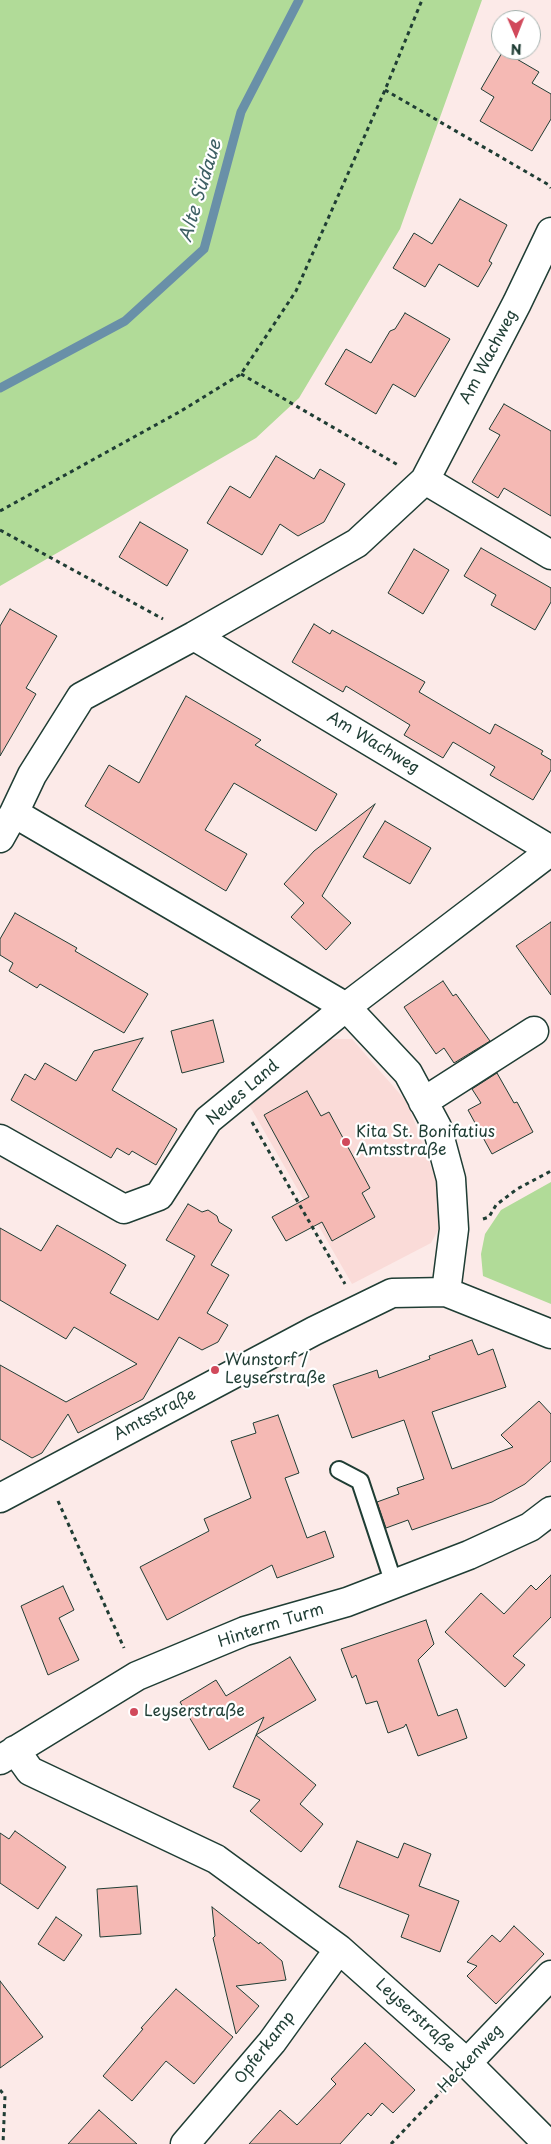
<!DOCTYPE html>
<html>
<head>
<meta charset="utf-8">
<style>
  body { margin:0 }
  #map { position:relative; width:551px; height:2144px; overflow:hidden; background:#fceae8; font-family:"Playpen Sans",sans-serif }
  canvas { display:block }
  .north { position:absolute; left:491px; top:10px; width:50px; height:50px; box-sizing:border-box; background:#fff; border:1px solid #a5b1ae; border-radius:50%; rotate:179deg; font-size:14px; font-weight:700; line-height:20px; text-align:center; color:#1f3d34 }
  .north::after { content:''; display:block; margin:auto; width:18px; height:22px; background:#d1495b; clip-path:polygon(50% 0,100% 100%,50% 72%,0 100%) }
</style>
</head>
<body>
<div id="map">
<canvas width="551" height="2144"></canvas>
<div class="north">N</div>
</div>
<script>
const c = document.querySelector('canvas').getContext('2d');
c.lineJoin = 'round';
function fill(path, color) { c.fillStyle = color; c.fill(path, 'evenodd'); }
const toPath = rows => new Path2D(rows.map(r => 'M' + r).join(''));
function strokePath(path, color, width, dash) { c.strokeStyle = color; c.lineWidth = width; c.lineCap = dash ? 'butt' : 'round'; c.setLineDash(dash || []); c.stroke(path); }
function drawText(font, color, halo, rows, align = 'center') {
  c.font = font + ' "Playpen Sans",sans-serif'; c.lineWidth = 4.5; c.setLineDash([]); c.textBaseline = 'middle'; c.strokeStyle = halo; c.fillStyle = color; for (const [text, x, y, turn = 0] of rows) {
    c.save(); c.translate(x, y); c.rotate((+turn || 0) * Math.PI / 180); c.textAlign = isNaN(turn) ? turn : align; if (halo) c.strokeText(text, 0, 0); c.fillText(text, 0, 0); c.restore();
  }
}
fill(toPath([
  [329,1039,352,1039,407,1102,436,1180,444,1219,431,1243,352,1284,248,1103]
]), '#fadbd8');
fill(toPath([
  [0,0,482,0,400,229,299,398,256,438,0,586],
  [551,1182,551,1304,483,1276,481,1254,485,1234,501,1210]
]), '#b1db98');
strokePath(toPath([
  [0,388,125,321,204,249,241,112,299,0]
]), '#6990a8', 9);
const building = toPath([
  [503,51,539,72,532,83,551,94,551,119,532,151,480,121,494,97,481,89,503,51],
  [460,199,507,225,489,261,492,263,478,287,439,264,425,287,393,268,414,233,432,244,460,199],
  [405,313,450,339,415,397,393,384,376,414,325,384,346,349,371,363,390,331,395,329,405,313],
  [504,404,551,431,551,516,504,488,498,498,472,482,500,435,489,429,504,404],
  [276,456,314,479,320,469,345,484,324,522,298,536,280,524,262,555,207,523,230,486,250,498,276,456],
  [140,522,188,550,167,586,119,557,140,522],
  [481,548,551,588,551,602,535,630,491,605,496,595,464,576,481,548],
  [414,549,449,570,423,614,388,593,414,549],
  [10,609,57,636,26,688,36,694,0,756,0,626,10,609],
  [314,624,330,634,332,630,425,682,419,692,490,734,495,724,543,751,541,754,551,760,551,770,533,800,490,775,495,767,453,742,443,758,404,735,410,725,346,686,343,692,292,662,314,624],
  [186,696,261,740,255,745,337,794,316,831,234,783,205,830,247,854,226,891,85,806,109,765,139,783,186,696],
  [375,804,322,896,351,923,326,950,291,917,304,903,284,884,314,851,375,804],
  [385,821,431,848,410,884,363,857,385,821],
  [15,913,77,948,75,951,148,994,124,1033,40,984,37,988,9,971,13,963,0,955,0,939,15,913],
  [551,922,551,995,516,946,551,922],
  [443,981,453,996,456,994,490,1041,454,1063,444,1048,436,1054,404,1007,443,981],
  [213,1020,224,1062,182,1073,171,1031,213,1020],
  [143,1038,112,1090,177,1129,156,1165,132,1151,129,1155,117,1148,111,1158,11,1100,25,1074,35,1080,45,1063,76,1081,94,1051,143,1038],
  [497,1073,514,1103,517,1102,533,1132,492,1154,468,1110,481,1103,472,1089,497,1073],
  [307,1091,321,1116,329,1112,370,1188,362,1193,375,1217,332,1241,322,1222,286,1241,272,1217,309,1197,264,1115,307,1091],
  [188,1204,202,1212,208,1210,217,1216,219,1222,232,1230,211,1265,229,1275,207,1313,228,1325,218,1342,202,1350,179,1337,143,1399,78,1433,68,1414,42,1453,32,1458,0,1439,0,1365,66,1402,137,1364,74,1327,66,1339,0,1300,0,1228,41,1251,57,1225,106,1253,126,1265,110,1293,158,1320,195,1256,166,1240,188,1204],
  [472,1340,478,1355,493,1349,506,1387,432,1412,452,1469,513,1447,501,1435,539,1401,551,1414,551,1461,525,1484,492,1502,412,1530,408,1520,386,1528,377,1502,399,1494,397,1488,424,1479,404,1420,352,1438,333,1385,377,1370,379,1378,430,1359,429,1356,472,1340],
  [278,1415,299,1473,285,1478,307,1538,325,1531,334,1557,277,1578,272,1565,167,1620,140,1567,209,1531,204,1519,251,1498,231,1441,256,1433,253,1423,278,1415],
  [551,1575,551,1617,513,1656,525,1665,505,1687,445,1632,481,1593,504,1614,531,1585,536,1590,551,1575],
  [63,1586,74,1610,59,1618,79,1660,48,1675,21,1606,63,1586],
  [426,1620,434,1644,418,1660,438,1716,457,1709,467,1738,418,1756,406,1724,404,1727,388,1733,377,1701,366,1704,356,1675,352,1678,341,1649,426,1620],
  [290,1657,316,1700,256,1735,316,1785,300,1804,323,1824,301,1852,250,1811,260,1800,233,1787,264,1717,209,1750,180,1702,216,1680,226,1696,290,1657],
  [15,1831,66,1867,38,1909,0,1883,0,1833,9,1839,15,1831],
  [357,1841,398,1858,404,1843,431,1854,419,1886,459,1901,440,1952,401,1937,409,1915,339,1887,357,1841],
  [137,1886,141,1934,100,1937,97,1889,137,1886],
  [212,1907,259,1944,260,1942,282,1961,286,1980,236,1986,259,2006,236,2034,213,1938,215,1936,212,1907],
  [56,1917,82,1935,64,1961,38,1944,56,1917],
  [514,1926,544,1954,496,2004,467,1976,477,1966,467,1962,492,1935,500,1942,514,1926],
  [0,1981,43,2037,0,2068,0,1981],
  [176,1989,233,2037,194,2084,166,2061,132,2101,103,2076,143,2029,141,2028,176,1989],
  [365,2043,415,2090,393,2113,382,2103,371,2116,368,2113,340,2144,249,2144,280,2110,297,2125,336,2084,331,2079,365,2043],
  [99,2110,137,2144,68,2144,99,2110]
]);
fill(building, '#f5b9b4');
strokePath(building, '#1f3d34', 1);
const lane = toPath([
  [339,1470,360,1481,394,1584]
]);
const street = toPath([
  [425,480,551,555],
  [194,636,551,850],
  [14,813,32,775,81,697,194,636,357,543,425,480,517,303,551,232],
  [0,838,14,813,346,1007,408,1073,437,1127,451,1179,454,1229,446,1292],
  [423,1102,534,1031],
  [0,1139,124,1209,159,1196,208,1120,346,1007,551,851],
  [0,1498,314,1331,392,1293,446,1292,551,1334],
  [15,1750,30,1771,216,1859,339,1949,467,2063,548,2144],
  [0,1760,137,1676,245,1631,347,1602,469,1555,530,1527,551,1511],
  [467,2063,551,1975],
  [185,2144,272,2042,339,1949]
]);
strokePath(lane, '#1f3d34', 20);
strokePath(street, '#1f3d34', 31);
strokePath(toPath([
  [385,90,549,185,551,188],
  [241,374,398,465],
  [0,511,181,411,241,374,296,291,385,90,422,0],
  [0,530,163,619],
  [252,1122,345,1284],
  [483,1219,489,1217,496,1205,517,1189,551,1171],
  [58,1501,124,1648],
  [0,2090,5,2096,3,2144],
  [391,2144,448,2084]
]), '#1f3d34', 3, [4, 4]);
strokePath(lane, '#fff', 16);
strokePath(street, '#fff', 28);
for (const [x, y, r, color] of [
  [346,1142,5,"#d1495b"],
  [215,1370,5,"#d1495b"],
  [134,1712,5,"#d1495b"]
]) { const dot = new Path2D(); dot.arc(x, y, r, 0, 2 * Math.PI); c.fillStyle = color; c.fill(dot); strokePath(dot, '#fff', 2); }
drawText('16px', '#1f3d34', '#fff', [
  ["Am Wachweg",489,357,-62],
  ["Am Wachweg",373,743,31],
  ["Neues Land",243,1093,-41],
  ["Amtsstraße",155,1415,-28],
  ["Hinterm Turm",271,1626,-18],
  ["Leyserstraße",415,2016,42],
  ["Opferkamp",265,2048,-52],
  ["Heckenweg",471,2059,-47]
]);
drawText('16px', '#1f3d34', '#fff', [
  ["Kita St. Bonifatius",356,1133],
  ["Amtsstraße",356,1151],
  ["Wunstorf /",225,1361],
  ["Leyserstraße",225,1379],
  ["Leyserstraße",144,1712]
], 'left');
drawText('italic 18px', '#3e6064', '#fff', [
  ["Alte Südaue",201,191,-73]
]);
</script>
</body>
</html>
